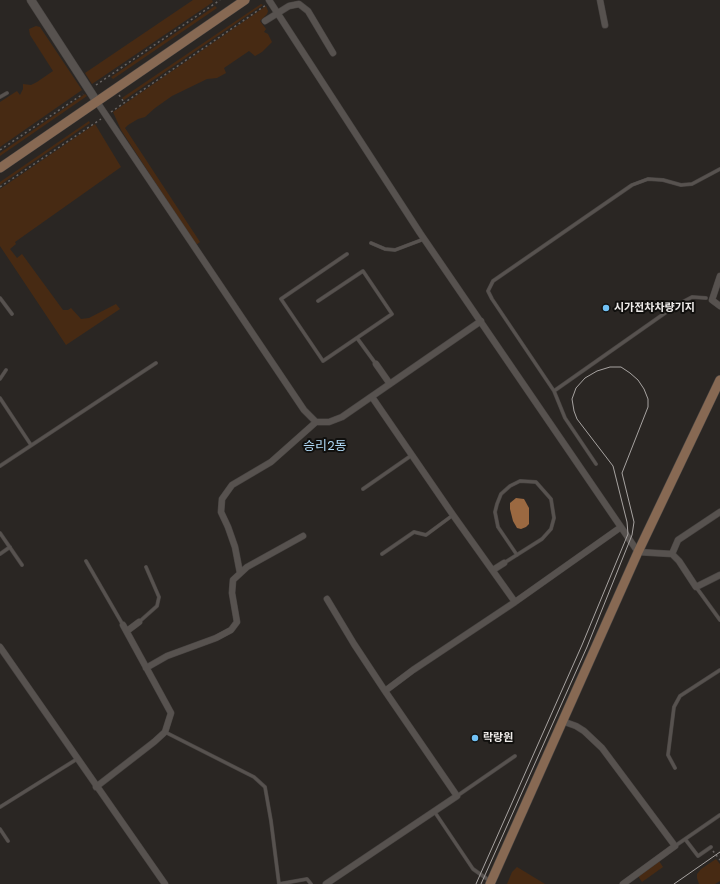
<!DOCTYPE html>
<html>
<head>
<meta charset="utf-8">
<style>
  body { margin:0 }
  canvas { display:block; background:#2a2623 }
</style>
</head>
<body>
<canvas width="720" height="884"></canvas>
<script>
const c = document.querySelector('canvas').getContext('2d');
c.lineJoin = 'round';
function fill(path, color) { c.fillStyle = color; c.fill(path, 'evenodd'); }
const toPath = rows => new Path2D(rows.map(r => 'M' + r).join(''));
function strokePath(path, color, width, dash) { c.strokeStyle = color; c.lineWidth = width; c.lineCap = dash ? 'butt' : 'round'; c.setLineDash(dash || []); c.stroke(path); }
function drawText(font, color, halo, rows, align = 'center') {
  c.font = font + ' "Work Sans","Noto Sans KR",sans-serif'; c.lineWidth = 4; c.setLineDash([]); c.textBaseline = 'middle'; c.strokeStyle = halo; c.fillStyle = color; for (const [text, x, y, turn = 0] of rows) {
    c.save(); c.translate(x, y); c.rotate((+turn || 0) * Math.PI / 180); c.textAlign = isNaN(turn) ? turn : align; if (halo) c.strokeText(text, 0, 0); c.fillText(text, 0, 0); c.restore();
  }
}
fill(toPath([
  [193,0,212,0,213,2,92,84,85,73],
  [261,4,263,5,124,100,122,98],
  [215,6,217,8,113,79,111,77],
  [266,6,268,11,267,14,260,21,266,29,264,32,268,34,272,42,262,52,255,56,249,51,224,68,226,73,217,78,207,79,172,96,155,108,145,117,138,119,128,125,125,128,200,242,196,245,121,130,113,112],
  [36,26,40,27,82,90,0,147,0,102,17,91,20,95,23,89,23,84,31,85,37,82,53,71,30,35,29,29],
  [85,94,87,96,0,156,0,153],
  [89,121,90,123,0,185,0,182],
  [95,124,121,167,15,242,16,244,10,249,17,258,22,254,63,310,68,310,71,308,81,319,89,318,116,304,120,309,66,345,0,246,0,189],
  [716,859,720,864,720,881,715,884,699,884,697,878,697,874,701,869],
  [659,861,663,867,642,882,638,876],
  [517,867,545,884,507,884,512,872]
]), '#472a13');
fill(toPath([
  [516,498,524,499,529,508,529,524,526,527,521,529,517,528,513,521,510,509,510,503]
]), '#9b6941');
const service = toPath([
  [0,97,7,93],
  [371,243,385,249,395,250,424,239],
  [0,298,12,314],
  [706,298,692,297,675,306,554,391,492,299,488,291,493,281,632,185,648,179,663,180,681,185,692,184,720,169],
  [318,301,363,271,392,314,323,361,281,299,347,254],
  [357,338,376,364],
  [0,379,6,370],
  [554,391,565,418,596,464],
  [0,398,31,445],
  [0,466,156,363],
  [363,489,412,455],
  [0,533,22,565],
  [0,554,10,547],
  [382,554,414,532,426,535,453,515],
  [86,561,123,625],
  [504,563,542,539,551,529,554,518,551,499,536,482,520,481,510,486,501,494,497,504,495,512,498,527,517,555],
  [696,587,720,620],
  [139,622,157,606,159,597,146,567],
  [165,732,254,777,265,787,271,821,279,884,307,879,311,884],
  [675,768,668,755,674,707,680,696,720,670],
  [457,796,515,756],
  [0,807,77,759],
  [434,811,473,869,490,881],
  [0,829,8,841],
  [685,839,698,856,711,847],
  [675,846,720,815]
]);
const minor = toPath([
  [269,0,420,233,638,552,672,554,679,561,696,587,720,575],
  [600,0,605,25],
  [265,21,289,6,299,4,308,11,333,53],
  [97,102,304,410,316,422,329,422,342,417,481,321],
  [720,276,712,300,720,306],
  [376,364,390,384],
  [372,397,453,515,515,602],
  [672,554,678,540,720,512],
  [493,570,504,563],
  [240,573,235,547,228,527,221,512,222,499,232,485,271,462,316,422],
  [127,631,139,622],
  [0,647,165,884],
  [146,668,167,656,216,638,231,630,237,622,232,593,233,580,247,567,303,536],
  [385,691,413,670,515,602,621,527],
  [562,721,576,726,584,731,602,748,675,846,623,884],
  [96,787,154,742,165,732,171,713,123,625],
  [326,884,457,796,385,691,354,644,327,599]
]);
const tertiary = toPath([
  [31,0,97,102]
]);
const secondary = toPath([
  [0,168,245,0],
  [490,884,638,552,720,380]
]);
strokePath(service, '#484442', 4);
strokePath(minor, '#484442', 7);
strokePath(tertiary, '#484442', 9);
strokePath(secondary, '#484442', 10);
strokePath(toPath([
  [96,85,220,0],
  [119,95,124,102],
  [111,112,266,5],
  [0,150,83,94],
  [0,187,101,119],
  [713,851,720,860]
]), '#686462', 1.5, [2, 3]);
strokePath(service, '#57524f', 3);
strokePath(minor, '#57524f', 6);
strokePath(tertiary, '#57524f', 8);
strokePath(secondary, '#876953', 9);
strokePath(toPath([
  [476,884,582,645,628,534,627,522,613,466,577,419,574,411,572,399,576,388,585,378,597,371,610,367,621,367,630,373,638,380,644,389,648,399,648,407,622,473,634,522,632,535,587,647,481,884],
  [674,884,720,852]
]), '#a7a3a1', 1);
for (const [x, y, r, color] of [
  [606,308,4,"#71c1f5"],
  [475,738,4,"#71c1f5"]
]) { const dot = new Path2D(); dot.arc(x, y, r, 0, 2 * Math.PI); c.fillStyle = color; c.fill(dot); strokePath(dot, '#11100e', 1.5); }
drawText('bold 11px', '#efecea', '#11100e', [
  ["시가전차차량기지",614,308],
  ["락랑원",483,738]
], 'left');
drawText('13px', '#b1dbf8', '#11100e', [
  ["승리2동",325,446]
]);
</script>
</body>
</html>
